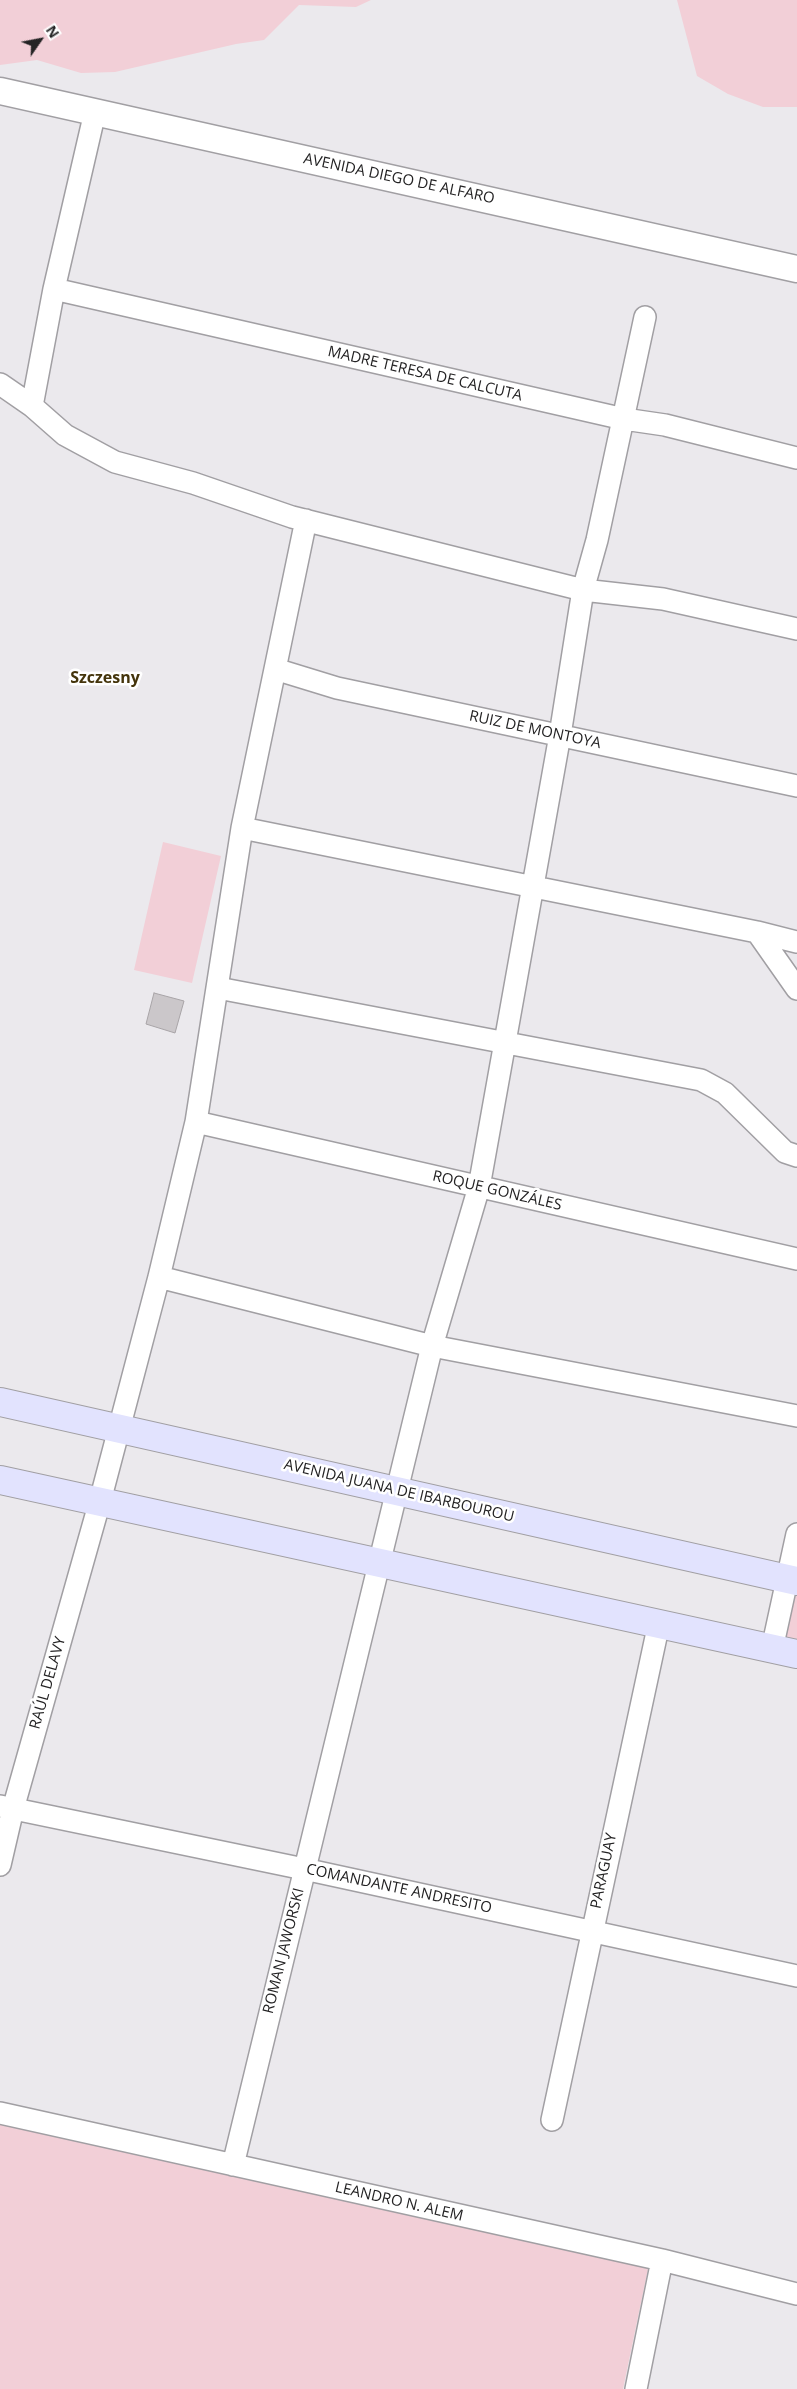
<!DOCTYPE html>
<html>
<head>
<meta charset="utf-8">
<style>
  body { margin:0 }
  #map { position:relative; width:797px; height:2389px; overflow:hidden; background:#ebe9ed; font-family:"Open Sans",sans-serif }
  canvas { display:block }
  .north { position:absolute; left:15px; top:15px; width:50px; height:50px; -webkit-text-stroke:4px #fff; paint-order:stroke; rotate:57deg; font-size:14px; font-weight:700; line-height:20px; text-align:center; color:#242324 }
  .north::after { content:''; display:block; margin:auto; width:18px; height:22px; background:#242324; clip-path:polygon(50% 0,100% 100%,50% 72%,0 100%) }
</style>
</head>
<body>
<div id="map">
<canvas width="797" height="2389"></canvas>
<div class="north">N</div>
</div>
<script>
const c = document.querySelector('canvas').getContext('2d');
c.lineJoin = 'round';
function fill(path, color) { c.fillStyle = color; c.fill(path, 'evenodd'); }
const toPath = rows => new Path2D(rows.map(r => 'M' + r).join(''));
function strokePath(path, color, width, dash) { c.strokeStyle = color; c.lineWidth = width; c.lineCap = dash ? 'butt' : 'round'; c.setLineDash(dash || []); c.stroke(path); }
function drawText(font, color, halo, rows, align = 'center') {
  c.font = font + ' "Open Sans",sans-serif'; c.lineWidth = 5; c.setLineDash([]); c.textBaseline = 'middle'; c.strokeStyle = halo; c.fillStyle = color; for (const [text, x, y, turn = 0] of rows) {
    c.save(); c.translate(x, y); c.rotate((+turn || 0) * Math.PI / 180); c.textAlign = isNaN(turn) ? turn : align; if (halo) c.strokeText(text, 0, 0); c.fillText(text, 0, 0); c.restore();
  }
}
fill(toPath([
  [0,0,371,0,356,7,299,5,264,40,236,44,115,72,81,73,37,60,0,65],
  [677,0,797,0,797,107,763,107,728,94,697,76],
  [163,842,221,856,192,983,134,970],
  [795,1594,797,1595,797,1645,776,1637,781,1602],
  [0,2124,649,2264,623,2389,0,2389]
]), '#f2cfd7');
const building = toPath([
  [154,993,184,1001,175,1033,146,1024,154,993]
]);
fill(building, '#cbc7ca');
strokePath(building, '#a8a4a7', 1);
const minor = toPath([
  [54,289,624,419,665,425,797,458],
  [0,384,32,406,65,435,115,462,193,483,292,517,583,590,663,599,797,629],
  [32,406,54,289,95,112],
  [275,669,337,688,797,786],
  [242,828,757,932,797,942],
  [757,932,797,989],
  [218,988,701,1080,725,1093,785,1152,797,1156],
  [196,1122,797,1259],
  [159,1277,432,1346,797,1416],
  [772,1649,797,1534],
  [0,1806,304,1869,797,1976],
  [0,1865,13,1809,100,1501,159,1277,196,1122,242,828,306,520],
  [0,2113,662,2260,797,2294],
  [552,2120,659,1623],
  [233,2165,432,1346,479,1187,560,735,583,590,597,540,645,317],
  [636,2389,662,2260]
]);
const tertiary = toPath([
  [0,91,797,269]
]);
const secondary = toPath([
  [0,1402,797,1581],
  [0,1480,797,1654]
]);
strokePath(minor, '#a19fa3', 24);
strokePath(tertiary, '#a19fa3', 29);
strokePath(secondary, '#a19fa3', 30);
strokePath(minor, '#fff', 21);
strokePath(tertiary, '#fff', 26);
strokePath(secondary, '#e2e3fe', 28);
drawText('15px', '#242324', '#fff', [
  ["AVENIDA DIEGO DE ALFARO",399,179,12],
  ["MADRE TERESA DE CALCUTA",425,374,13],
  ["RUIZ DE MONTOYA",535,730,12],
  ["ROQUE GONZÁLES",497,1191,13],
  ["AVENIDA JUANA DE IBARBOUROU",399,1491,13],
  ["RAÚL DELAVY",48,1683,-74],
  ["PARAGUAY",604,1871,-78],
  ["COMANDANTE ANDRESITO",399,1889,12],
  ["ROMAN JAWORSKI",284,1951,-76],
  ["LEANDRO N. ALEM",399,2202,13]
]);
drawText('bold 16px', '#44340b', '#fff', [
  ["Szczesny",105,678]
]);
</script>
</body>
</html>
